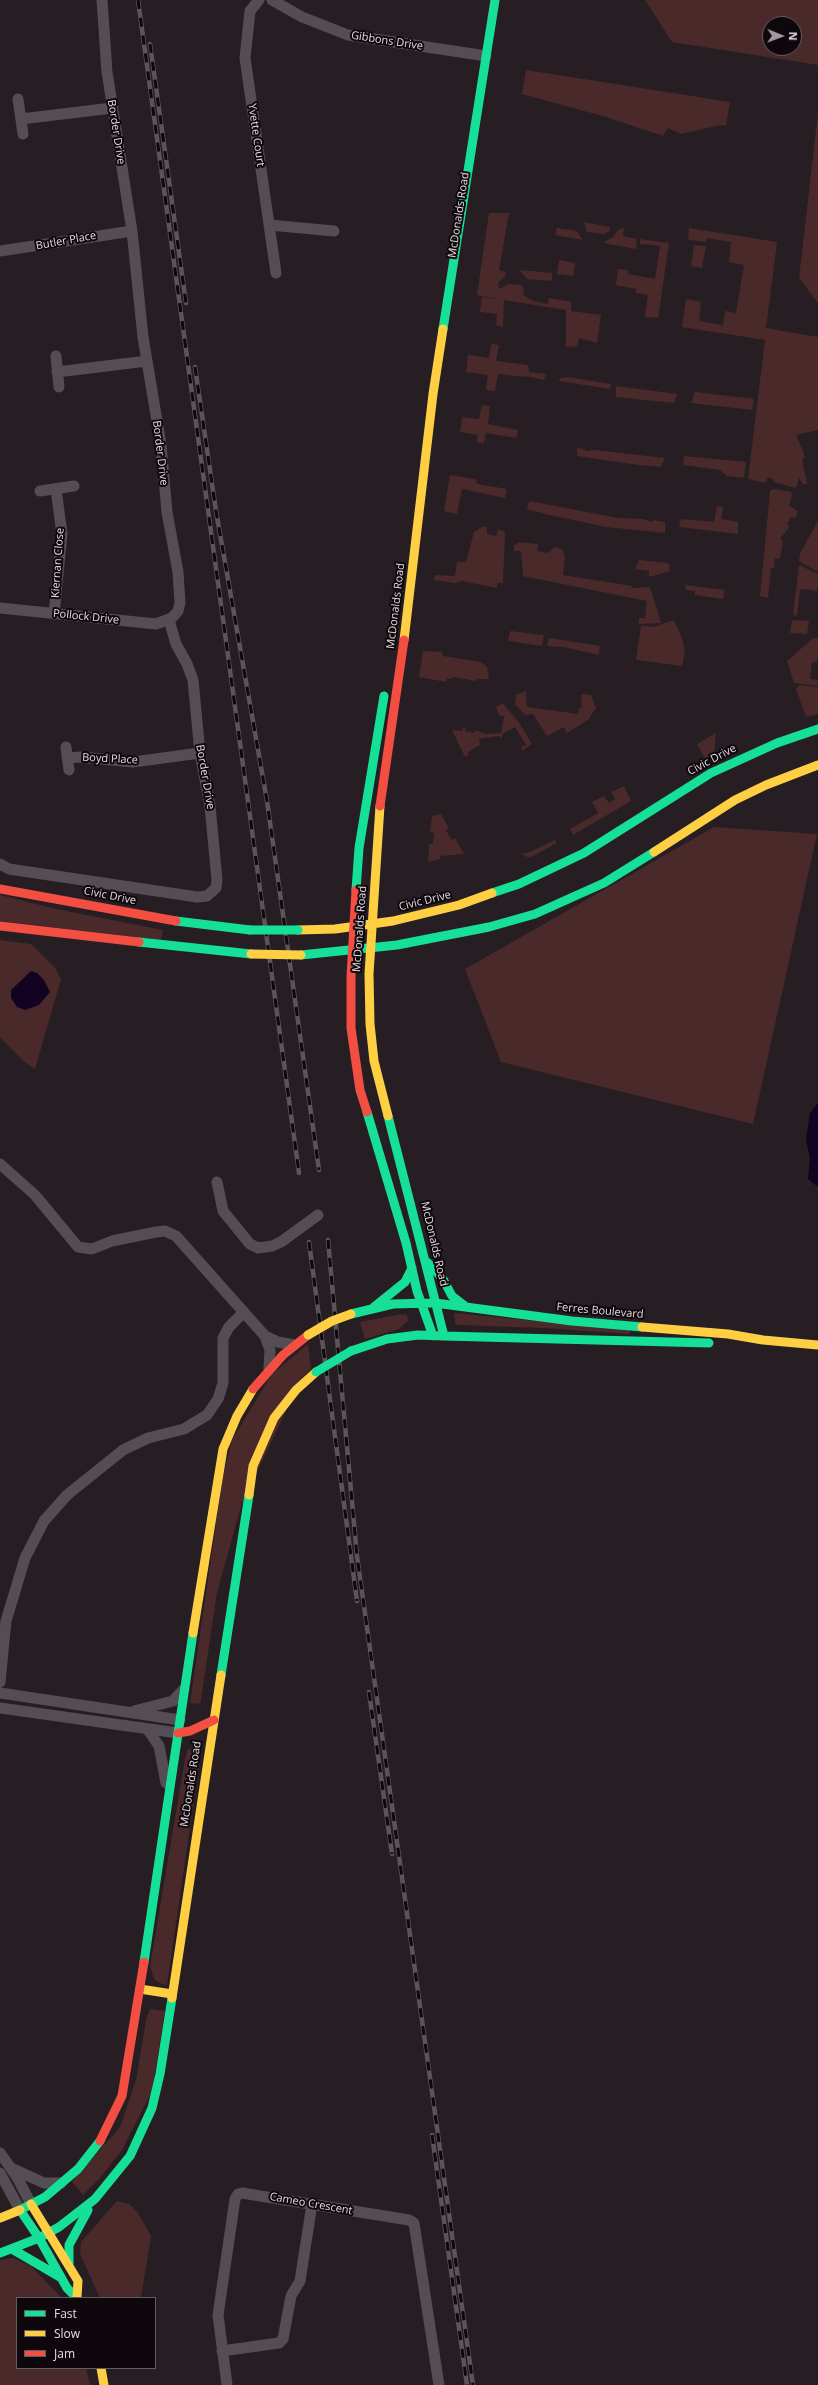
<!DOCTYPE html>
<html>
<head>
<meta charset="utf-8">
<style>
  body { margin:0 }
  #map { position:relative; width:818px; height:2385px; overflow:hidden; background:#261e23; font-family:"Open Sans",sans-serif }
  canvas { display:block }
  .legend { position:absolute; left:16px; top:2297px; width:140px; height:72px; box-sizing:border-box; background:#0e080c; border:1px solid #645c62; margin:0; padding:5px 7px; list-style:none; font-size:12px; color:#e6dbe2 }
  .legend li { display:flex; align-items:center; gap:8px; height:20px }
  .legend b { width:20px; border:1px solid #645c62 }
  .north { position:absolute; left:762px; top:16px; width:40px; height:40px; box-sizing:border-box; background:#0e080c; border:1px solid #645c62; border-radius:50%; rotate:91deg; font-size:11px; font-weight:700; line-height:16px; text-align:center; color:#e6dbe2 }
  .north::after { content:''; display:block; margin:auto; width:14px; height:18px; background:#a3999f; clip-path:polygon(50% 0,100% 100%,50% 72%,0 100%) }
</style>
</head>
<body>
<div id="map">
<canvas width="818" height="2385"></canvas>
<ul class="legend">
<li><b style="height:5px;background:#16e098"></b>Fast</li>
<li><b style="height:5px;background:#ffcf43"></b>Slow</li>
<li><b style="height:5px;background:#f24e42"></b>Jam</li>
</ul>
<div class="north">N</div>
</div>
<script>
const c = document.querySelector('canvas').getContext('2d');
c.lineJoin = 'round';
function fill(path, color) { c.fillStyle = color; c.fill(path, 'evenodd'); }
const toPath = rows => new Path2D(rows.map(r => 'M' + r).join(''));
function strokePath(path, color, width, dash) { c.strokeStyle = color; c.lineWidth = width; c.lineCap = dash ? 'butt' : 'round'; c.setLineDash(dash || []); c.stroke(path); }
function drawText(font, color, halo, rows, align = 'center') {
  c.font = font + ' "Open Sans",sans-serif'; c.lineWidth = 4; c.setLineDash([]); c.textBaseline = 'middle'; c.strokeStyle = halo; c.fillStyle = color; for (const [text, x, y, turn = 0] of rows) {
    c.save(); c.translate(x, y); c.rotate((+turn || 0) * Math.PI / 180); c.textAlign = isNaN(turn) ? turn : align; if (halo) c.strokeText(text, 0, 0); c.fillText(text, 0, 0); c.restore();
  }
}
fill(toPath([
  [645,0,818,0,818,65,672,42],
  [770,24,794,24,794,48,770,48],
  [526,70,730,102,726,126,721,125,681,134,668,128,663,136,606,117,522,94],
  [818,113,818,303,799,278],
  [489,213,509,213,499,270,506,272,505,277,498,283,499,289,509,284,521,285,524,289,523,295,533,301,548,304,549,298,571,302,571,311,601,315,597,343,579,338,577,346,566,347,566,310,504,300,503,327,496,325,497,314,480,312,482,297,501,300,477,295],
  [584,222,610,227,609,231,605,234,587,232],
  [557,228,577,231,583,240,555,235],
  [624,228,623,236,637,239,636,249,603,243,613,237,618,230],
  [689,228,777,242,766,328,818,337,818,430,796,435,803,451,805,458,802,459,807,484,803,484,799,478,796,488,774,482,772,478,767,478,766,483,748,479,765,340,682,327,686,299,701,302,699,321,723,325,725,311,736,313,744,265,729,262,731,242,707,238,706,242,688,240],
  [640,239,669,243,658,318,645,317,648,295,636,293,636,289,616,285,618,269,628,270,628,274,655,279,660,246,640,244],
  [694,245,706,246,702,268,691,266],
  [559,260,575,263,573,276,557,274],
  [519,270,552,273,552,281,527,279],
  [491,344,499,345,496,361,528,365,529,372,546,374,544,380,525,376,524,377,498,374,495,391,486,390,488,375,466,372,468,355,489,358],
  [568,377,611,384,610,389,559,381,560,378],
  [616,386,677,394,674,403,634,399,616,397],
  [695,392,754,399,752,410,691,403],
  [482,405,490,406,488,424,518,430,517,438,486,433,484,443,477,442,478,435,460,432,462,417,479,419],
  [577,448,585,449,585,451,594,450,665,458,661,467,638,465,577,456],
  [684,456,746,462,744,478,727,476,720,470,683,465],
  [450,475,476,479,477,484,507,489,505,498,462,489,457,514,444,511],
  [773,489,791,492,792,496,789,506,798,511,795,518,791,517,787,524,790,526,780,539,783,541,780,559,775,558,774,568,771,568,768,598,760,596,770,491],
  [529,501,618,518,644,519,652,522,653,520,665,522,665,533,606,527,545,514,527,509],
  [717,506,723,507,721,519,738,522,738,534,679,527,681,519,714,522],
  [818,520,818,572,799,561,800,554],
  [482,527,487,527,487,534,496,536,498,529,505,532,503,583,497,583,497,588,462,581,455,583,434,580,435,575,455,576,457,562,466,562,474,532],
  [519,542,538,544,537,551,548,553,555,547,563,550,565,557,563,575,632,586,632,588,650,587,661,623,639,624,639,618,645,618,647,601,523,576,521,551,514,551,514,545],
  [639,560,666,563,669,564,670,571,649,577,649,571,635,569],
  [799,565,818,574,818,580,817,591,800,589,797,616,793,615],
  [685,585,725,590,723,599,695,595,695,591,686,590],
  [674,620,682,638,685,651,682,666,636,660,641,625,654,627],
  [792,620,809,621,807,634,790,633],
  [510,631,544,635,542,646,508,641],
  [549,638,600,646,599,655,564,647,547,646],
  [813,638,818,639,818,648,817,662,812,662,810,679,818,680,817,686,794,683,787,661],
  [423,651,442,652,443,656,481,662,487,667,489,679,477,679,476,681,453,677,452,679,447,678,446,682,419,677],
  [799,685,818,687,818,714,806,717,796,689],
  [526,691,527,707,578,714,579,708,582,708,581,694,591,695,596,708,588,720,567,733,564,727,547,736,533,714,525,715,515,704,516,695],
  [503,703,520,724,532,744,522,751,521,747,526,745,515,727,502,734,503,736,501,738,499,736,479,739,480,745,468,752,469,754,465,757,452,730,462,731,463,728,466,728,465,731,474,733,475,730,487,734,501,733,504,716,499,715,496,707],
  [716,733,714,754,705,759,697,744],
  [624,786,631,801,573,835,570,829,598,813,592,802,604,796,609,803,615,799,611,792],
  [441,814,449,828,446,830,452,840,455,838,464,854,440,856,440,859,428,862,429,844,433,844,434,833,430,832,432,816],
  [714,827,817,834,753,1124,501,1062,465,969],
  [555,840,557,843,529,858,521,854,530,852],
  [0,895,56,909,163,930,161,940,0,921],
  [0,940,31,944,56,969,61,979,35,1069,22,1060,0,1037],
  [454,1313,630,1330,630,1334,543,1328,459,1325,455,1324],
  [402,1314,407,1315,408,1321,399,1329,365,1339,360,1322],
  [308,1344,311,1369,302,1377,241,1506,217,1593,201,1700,200,1704,190,1703,223,1476,232,1440,271,1375],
  [188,1749,198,1752,200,1759,167,1985,161,1984,154,1979,150,1966,185,1759],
  [150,2009,165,2011,152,2091,122,2150,99,2179,83,2195,72,2182,120,2127,136,2080,146,2020],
  [117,2201,129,2204,138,2213,151,2236,141,2298,100,2298,80,2254,81,2242],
  [13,2258,31,2266,62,2298,17,2298,17,2368,86,2368,90,2385,0,2385,0,2260]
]), '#4a292b');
fill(toPath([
  [31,971,37,973,44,980,50,992,39,1005,25,1010,17,1007,11,998,11,990],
  [818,1103,818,1187,808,1179,810,1158,806,1140,810,1113]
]), '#120323');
strokePath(toPath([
  [259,0,250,11,245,58,276,273],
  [272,0,302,17,348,35,486,56],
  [18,99,23,134],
  [21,119,112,108],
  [269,225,334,231],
  [0,251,132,231],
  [56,356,59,387],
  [57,372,147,361],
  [40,491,74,486],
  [0,608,156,624,172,618,178,611,180,603,178,572,167,512,161,445,143,337,132,231,107,72,102,0],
  [54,614,62,534,56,489],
  [66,747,69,770],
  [67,758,81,757,133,762,200,753],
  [0,864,9,869,197,897,207,896,216,888,217,880,210,806,200,753,193,680,187,664,176,644,169,620],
  [0,1164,35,1195,78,1247,92,1249,112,1241,156,1232,165,1231,176,1236,265,1336,278,1342,294,1345],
  [217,1182,223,1211,250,1244,258,1248,272,1246,281,1242,318,1215],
  [265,1336,270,1350,269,1369],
  [0,1682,6,1621,25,1558,44,1521,67,1495,123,1450,148,1438,184,1429,207,1415,218,1399,223,1383,223,1338,229,1327,244,1312],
  [0,1693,180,1720],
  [0,1708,178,1733],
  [134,1711,173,1701,184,1689],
  [148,1730,159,1746,166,1783],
  [0,2153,17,2177,31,2204],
  [11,2168,44,2183,61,2183],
  [0,2173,20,2210],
  [222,2351,279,2343,283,2339,291,2296,300,2281,312,2204],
  [227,2385,218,2315,235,2199,238,2194,242,2193,409,2220,414,2223,439,2385]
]), '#544e54', 11);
strokePath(toPath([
  [443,329,495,0],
  [356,890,359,848,384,696],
  [492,893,519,884,584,853,711,773,777,743,818,729],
  [176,921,250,930],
  [139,942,251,954],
  [301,955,397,945,489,927,535,914,604,883,654,852],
  [367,1112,406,1243,417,1291,433,1336],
  [427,1262,443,1279,452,1296,465,1306],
  [435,1303,572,1321,642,1327],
  [374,1307,405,1282,412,1268],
  [351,1314,393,1304,431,1303],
  [444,1336,709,1343],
  [351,1351,387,1339,418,1335,444,1336,388,1116],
  [221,1675,249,1495],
  [144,1962,193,1633],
  [39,2238,59,2227,95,2199,130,2156,152,2108,160,2074,172,1998],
  [12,2249,60,2277],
  [0,2253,39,2238],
  [69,2264,69,2245,88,2210],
  [77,2298,67,2288,39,2238,20,2210,45,2197,78,2169,100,2141]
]), '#16e098', 9);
strokePath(toPath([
  [404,640,433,394,443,329],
  [380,806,369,974,370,1024,374,1061,388,1116],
  [654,852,735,800,766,785,818,765],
  [298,930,335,929,393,921,459,905,492,893],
  [642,1327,728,1334,763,1340,818,1345],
  [249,1495,253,1466,274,1418,296,1390,316,1372],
  [193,1633,223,1449,237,1416,253,1389],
  [140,1989,172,1994],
  [172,1998,221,1675],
  [31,2204,78,2281,77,2297],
  [0,2218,20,2210],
  [101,2368,104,2385]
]), '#ffcf43', 9);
strokePath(toPath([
  [380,806,404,640],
  [0,889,176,921],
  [356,890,351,976,351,1028,360,1090,367,1112],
  [0,926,139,942],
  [253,1389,283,1355,308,1335],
  [178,1733,190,1731,214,1720],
  [100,2141,122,2096,144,1962]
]), '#f24e42', 9);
const rail = toPath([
  [138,0,299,1173],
  [150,44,186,303],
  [195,367,216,511,267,801,319,1170],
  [328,1240,357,1556,473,2385],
  [309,1242,357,1601],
  [369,1692,392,1854],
  [432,2135,467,2385]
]);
strokePath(rail, '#5b555a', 4.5);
strokePath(rail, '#0e080c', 3, [9]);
strokePath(toPath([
  [250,930,298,930],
  [316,1372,351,1351]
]), '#16e098', 9);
strokePath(toPath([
  [251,954,301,955],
  [308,1335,332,1321,351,1314]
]), '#ffcf43', 9);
drawText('11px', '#e6dbe2', '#0e080c', [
  ["Gibbons Drive",387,41,9],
  ["Border Drive",116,132,81],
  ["Yvette Court",256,135,82],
  ["McDonalds Road",459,215,-81],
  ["Butler Place",66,241,-10],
  ["Border Drive",160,453,83],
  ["Kiernan Close",58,563,-86],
  ["McDonalds Road",396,606,-83],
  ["Pollock Drive",86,617,6],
  ["Boyd Place",110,759,3],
  ["Civic Drive",712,760,-28],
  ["Border Drive",205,777,80],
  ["Civic Drive",110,896,11],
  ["Civic Drive",425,901,-14],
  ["McDonalds Road",360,929,-86],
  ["McDonalds Road",434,1244,77],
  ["Ferres Boulevard",600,1311,5],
  ["McDonalds Road",191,1784,-81],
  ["Cameo Crescent",311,2204,10]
]);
</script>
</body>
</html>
